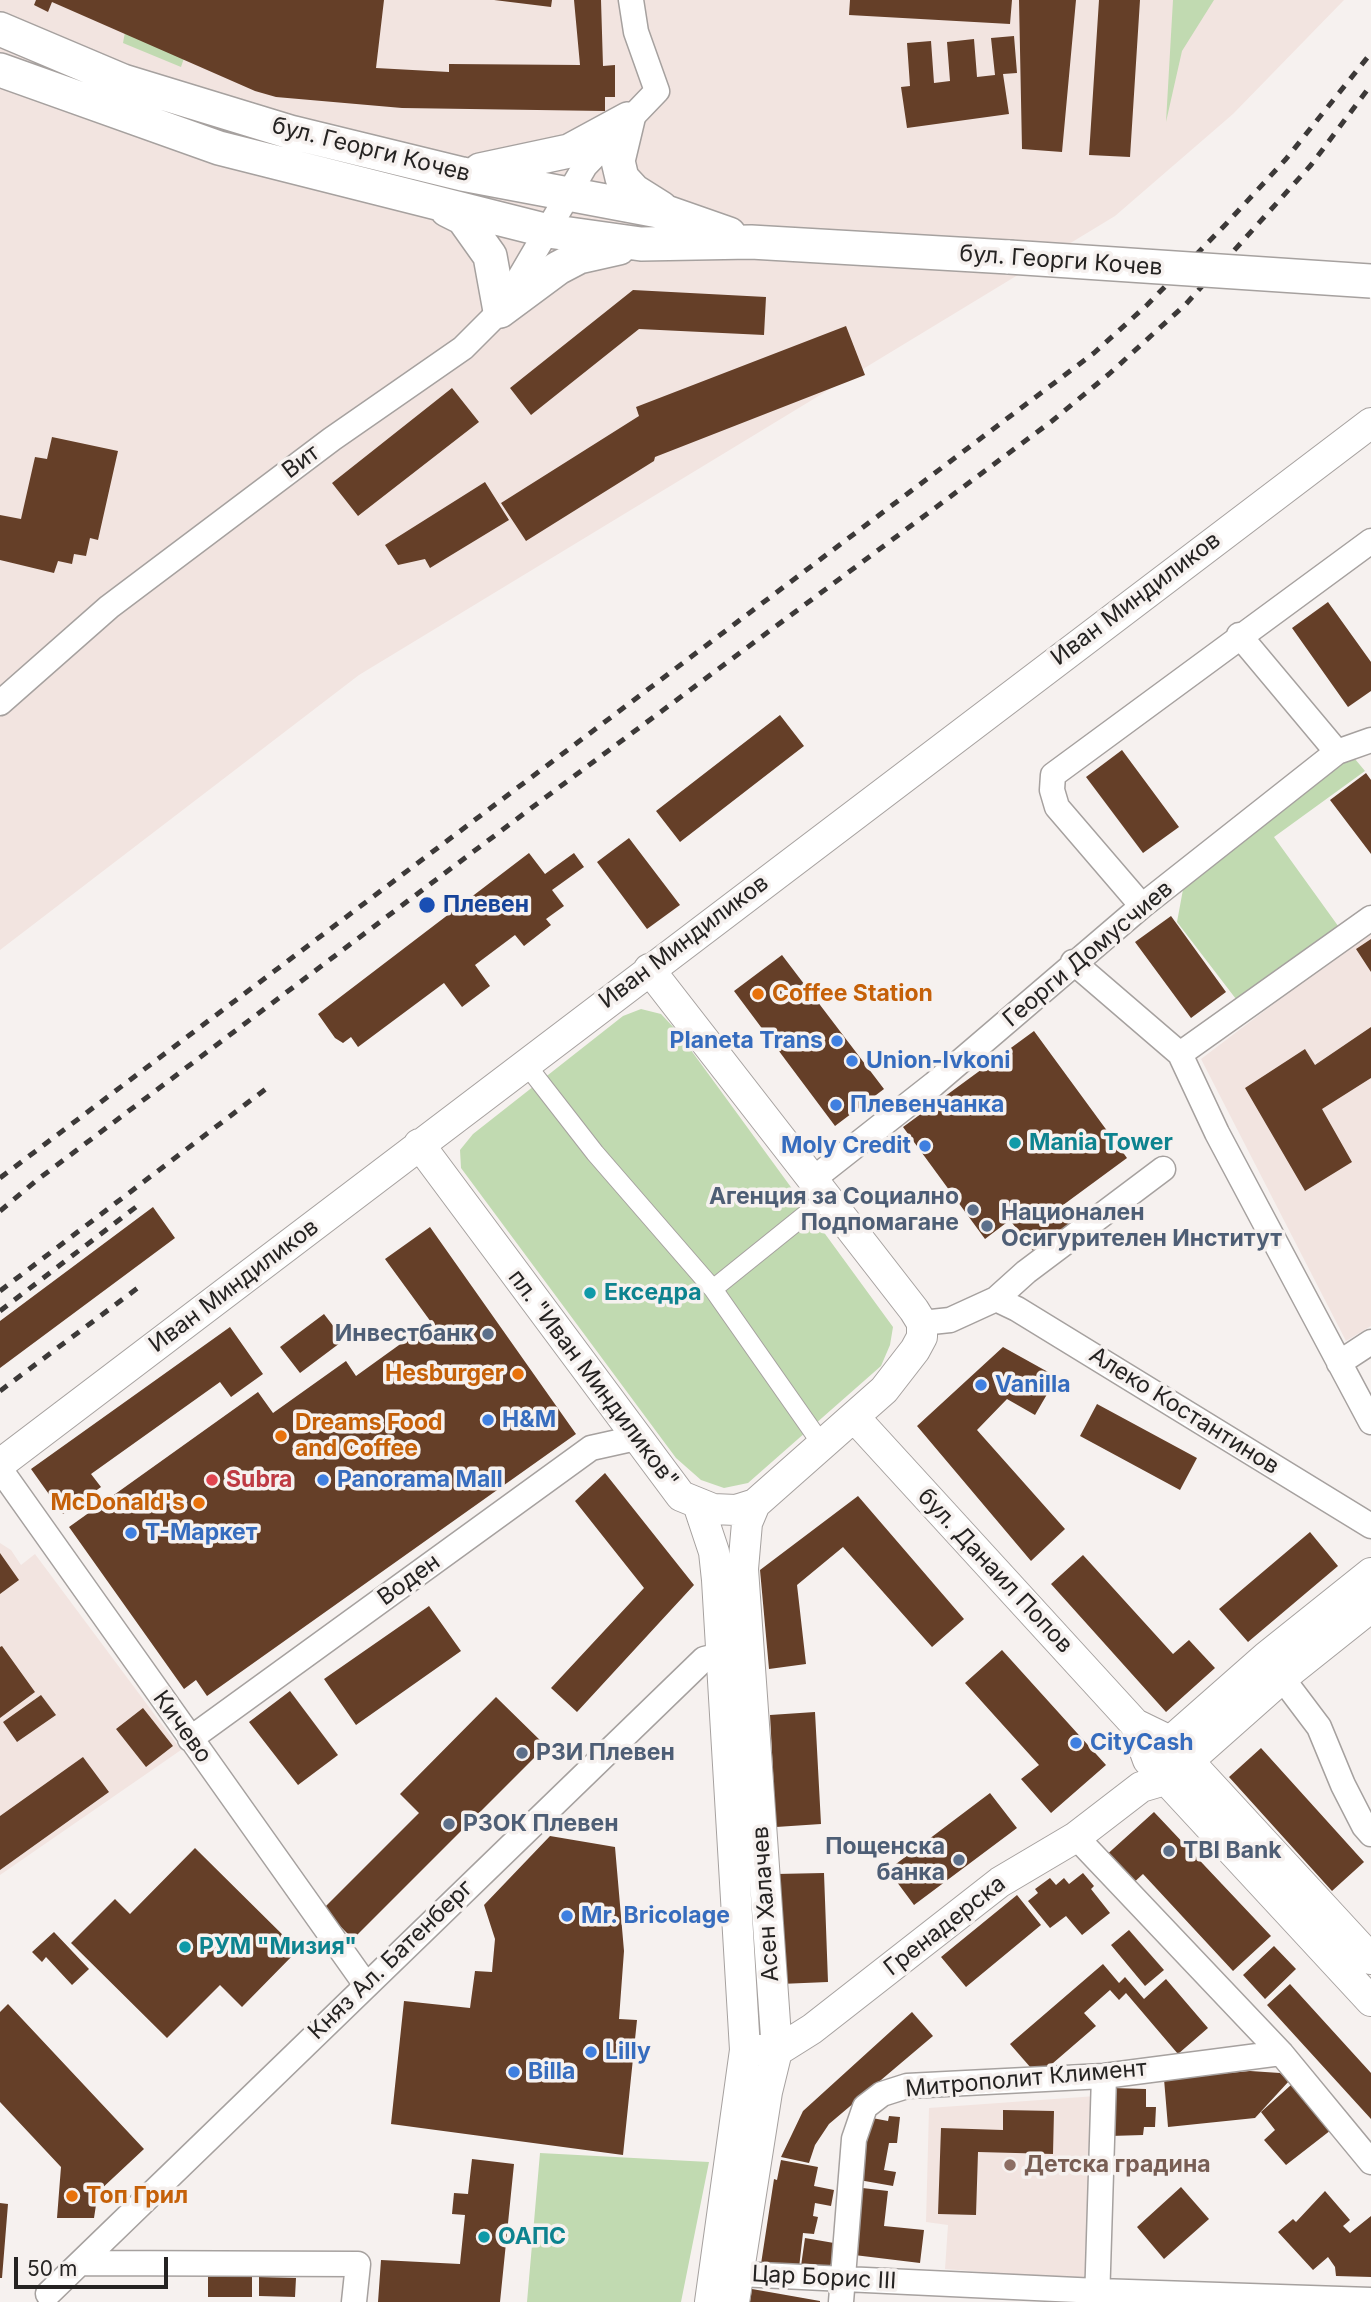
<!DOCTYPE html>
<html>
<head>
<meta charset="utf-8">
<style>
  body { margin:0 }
  #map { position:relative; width:1371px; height:2302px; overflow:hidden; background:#f6f1ef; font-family:Inter,sans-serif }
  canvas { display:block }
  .scale { position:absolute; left:14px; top:2257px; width:154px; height:32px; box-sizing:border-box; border:4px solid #252322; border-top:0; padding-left:9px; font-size:21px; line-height:24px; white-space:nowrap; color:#252322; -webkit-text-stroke:5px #f6f1ef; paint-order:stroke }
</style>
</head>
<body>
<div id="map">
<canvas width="1371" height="2302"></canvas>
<div class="scale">50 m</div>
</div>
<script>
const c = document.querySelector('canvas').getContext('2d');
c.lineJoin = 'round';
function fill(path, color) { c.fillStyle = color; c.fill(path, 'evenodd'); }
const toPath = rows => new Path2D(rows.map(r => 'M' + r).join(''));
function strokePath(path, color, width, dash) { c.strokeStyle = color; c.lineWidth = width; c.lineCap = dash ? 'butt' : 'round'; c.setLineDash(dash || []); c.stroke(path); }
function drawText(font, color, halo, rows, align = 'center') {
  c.font = font + ' Inter,sans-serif'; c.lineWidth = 7; c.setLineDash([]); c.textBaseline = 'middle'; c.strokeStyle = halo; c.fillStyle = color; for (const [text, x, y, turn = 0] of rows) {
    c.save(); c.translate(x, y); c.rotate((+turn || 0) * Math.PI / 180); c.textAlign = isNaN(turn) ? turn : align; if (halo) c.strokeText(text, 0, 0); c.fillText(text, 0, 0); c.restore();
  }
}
fill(toPath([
  [0,0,1344,0,1233,114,1115,216,359,675,0,950],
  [1371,930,1371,1326,1346,1341,1201,1059],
  [0,1543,11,1550,21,1565,35,1554,181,1750,0,1875],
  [1096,2096,1086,2280,945,2269,948,2225,926,2222,929,2108]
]), '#f2e4e0');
fill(toPath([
  [1173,0,1214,0,1182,51,1166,122],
  [125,32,184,58,181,67,123,43],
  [1350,753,1365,771,1274,837,1341,930,1239,1003,1177,922,1184,884],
  [641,1009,661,1014,677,1031,893,1327,890,1345,881,1366,748,1483,724,1488,701,1480,676,1458,461,1168,460,1150,473,1134,623,1016],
  [540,2153,709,2162,681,2302,527,2302]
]), '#c1dab1');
fill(toPath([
  [36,0,384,0,376,68,449,72,449,64,580,65,574,0,601,0,603,66,615,65,615,97,605,97,605,111,402,108,276,97,255,91,52,2,48,12,34,5],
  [494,0,552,0,551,7],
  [850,0,1012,0,1010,24,849,15],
  [1019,0,1076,0,1062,152,1022,149],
  [1099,0,1140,0,1130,157,1089,155],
  [1014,36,1017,73,1003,74,1009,114,907,128,901,87,910,86,907,43,931,41,934,83,950,81,947,42,974,39,977,77,995,75,991,38],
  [633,290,766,297,764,335,639,329,531,415,510,388],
  [846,326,865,375,655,457,654,461,526,541,501,503,639,416,636,407],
  [452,388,479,422,358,516,332,483],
  [52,437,118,451,98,540,90,538,86,556,74,554,72,564,58,561,54,573,0,560,0,515,21,519,35,457,47,459],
  [485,482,509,520,430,568,425,559,398,565,385,545],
  [1328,602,1371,662,1371,691,1348,707,1292,628],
  [780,715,804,746,680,842,656,811],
  [1122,750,1179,827,1143,853,1086,777],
  [1366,773,1371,780,1371,854,1330,800],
  [629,838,680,905,647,929,597,862],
  [529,853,545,874,574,853,584,867,552,890,564,906,546,919,551,925,524,946,515,935,475,965,490,986,462,1007,444,983,358,1047,351,1037,343,1043,335,1038,318,1014],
  [1171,916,1226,992,1191,1018,1135,942],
  [1371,939,1371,972,1356,949],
  [782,955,884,1089,835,1126,734,991],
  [1371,1027,1371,1078,1322,1109,1352,1162,1305,1191,1245,1088,1305,1049,1315,1065],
  [1034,1031,1127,1158,1059,1208,1074,1228,1036,1255,1010,1220,985,1239,903,1127],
  [153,1207,175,1238,0,1368,0,1321],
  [430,1227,576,1434,207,1696,196,1680,184,1689,69,1527,258,1392,273,1413,346,1361,356,1376,431,1322,385,1259],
  [324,1314,344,1340,300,1373,280,1347],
  [230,1327,263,1374,231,1397,220,1382,91,1474,101,1487,63,1514,31,1469],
  [1003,1347,1057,1377,1035,1415,1007,1399,977,1430,1065,1529,1031,1561,917,1426],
  [1097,1404,1197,1458,1180,1490,1080,1436],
  [605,1473,694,1585,577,1712,551,1688,644,1588,575,1501],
  [858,1496,964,1619,932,1647,843,1547,797,1585,806,1664,769,1669,760,1570],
  [1310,1532,1338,1566,1248,1642,1219,1609],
  [0,1553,19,1580,0,1594],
  [1083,1555,1173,1654,1189,1640,1215,1668,1166,1712,1051,1584],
  [429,1606,461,1651,356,1725,324,1679],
  [2,1646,35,1692,0,1718,0,1647],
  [1002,1650,1106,1765,1051,1813,1021,1779,1039,1765,965,1683],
  [290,1691,338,1755,298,1785,249,1722],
  [41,1695,56,1715,17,1742,3,1722],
  [496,1697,546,1746,353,1939,323,1909,419,1813,400,1794],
  [143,1708,173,1746,146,1767,116,1729],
  [815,1712,821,1824,776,1827,770,1715],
  [1261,1748,1364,1862,1332,1891,1229,1777],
  [83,1757,109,1792,0,1870,0,1816],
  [990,1793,1017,1828,914,1905,888,1870],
  [1154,1812,1271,1936,1233,1971,1143,1874,1129,1887,1103,1858],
  [550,1836,615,1847,624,1951,619,2019,637,2020,623,2155,391,2124,404,2001,470,2008,475,1971,492,1972,495,1939,484,1905],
  [195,1848,298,1950,242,2007,220,1985,167,2038,71,1943,115,1899,130,1914],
  [824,1873,828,1982,780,1984,776,1874],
  [1083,1873,1094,1886,1091,1889,1110,1913,1082,1935,1066,1916,1050,1928,1028,1901,1038,1893,1035,1889,1050,1878,1056,1885,1064,1878,1069,1884],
  [1017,1895,1041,1925,966,1987,941,1957],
  [1129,1930,1164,1970,1145,1986,1111,1945],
  [54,1932,89,1969,72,1985,46,1957,42,1962,32,1952],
  [1274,1946,1296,1969,1265,1999,1243,1975],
  [1103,1964,1119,1983,1125,1977,1144,1999,1166,1979,1208,2028,1178,2054,1126,1993,1119,2000,1110,1990,1084,2013,1096,2026,1038,2076,1010,2044],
  [1290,1984,1371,2073,1371,2119,1267,2005],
  [8,2004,144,2149,98,2192,94,2218,57,2218,61,2167,0,2102,0,2012],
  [912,2012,933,2036,829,2124,815,2145,809,2163,781,2157,803,2111],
  [1250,2071,1280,2073,1289,2081,1255,2118,1168,2127,1164,2079],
  [1291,2085,1331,2130,1286,2165,1264,2140,1275,2130,1261,2112],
  [1111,2088,1146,2089,1146,2107,1156,2107,1155,2127,1144,2127,1143,2135,1110,2136],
  [1003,2110,1054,2111,1053,2154,978,2152,976,2215,938,2214,941,2128,1003,2130],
  [889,2116,900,2117,897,2143,889,2143,884,2170,896,2172,893,2186,859,2180,872,2118,888,2121],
  [472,2159,514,2164,500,2302,378,2302,381,2260,460,2264,465,2215,452,2214,454,2193,468,2194],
  [781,2160,818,2167,814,2186,834,2190,831,2206,815,2203,813,2216,818,2217,814,2234,803,2233,799,2268,761,2264,774,2179,777,2180],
  [854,2187,888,2191,884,2226,924,2230,920,2263,846,2254],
  [1181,2187,1209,2219,1164,2259,1137,2227],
  [1325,2191,1350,2220,1343,2226,1350,2233,1371,2216,1371,2277,1336,2276,1335,2267,1328,2257,1313,2270,1278,2232,1293,2219,1296,2222],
  [0,2203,8,2204,2,2278,0,2278],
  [805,2238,834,2243,830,2270,801,2266],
  [208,2277,252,2277,252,2297,208,2297],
  [259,2277,296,2278,295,2297,259,2296],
  [752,2289,820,2301,820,2302,750,2302]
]), '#653f28');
const pedestrian = toPath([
  [525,1063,595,1153,713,1289,823,1446],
  [713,1289,826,1198]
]);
const minor = toPath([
  [1239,635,1337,752],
  [0,703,109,607,332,439,463,348,500,311,585,166,657,91,636,32,631,0],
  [1142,906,1057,807,1052,790,1053,775,1371,541],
  [1073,962,1180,1054,1217,1133,1371,1422],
  [1180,1054,1371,918],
  [812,1180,934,1084,1142,906,1337,752,1371,740],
  [996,1299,1017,1309,1371,1526],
  [922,1323,950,1320,996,1299,1026,1272,1163,1169],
  [1339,1363,1371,1342],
  [0,1469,366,1985],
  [1282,1678,1319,1727,1343,1785,1364,1826,1371,1834],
  [190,1739,591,1448,636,1438],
  [1076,1837,1281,2053,1371,2162],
  [81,2263,358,2264,354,2302],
  [739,2274,1098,2291,1371,2300],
  [48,2294,704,1659,737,1651],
  [841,2302,854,2139,865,2107,882,2094,907,2086,1104,2076,1281,2053],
  [1097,2302,1104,2076]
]);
const tertiary = toPath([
  [419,1144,681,1496,713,1509,736,1510,755,1504,884,1390,915,1350,922,1337,922,1323,914,1310,649,969],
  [855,1418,1135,1724,1148,1760,1371,2001],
  [0,1464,1371,423],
  [698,1504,714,1552,717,1580,745,2050,710,2302],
  [1135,1724,1170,1741,1371,1959],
  [1157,1753,1266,1657,1371,1573],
  [759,2050,777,2051,812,2029,1000,1882,1076,1837,1141,1787,1168,1779,1282,1678,1371,1607],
  [734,2302,767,2092,777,2051,743,1569,747,1523,755,1504]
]);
const secondary = toPath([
  [0,29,123,81,290,132,462,174,669,213,729,234],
  [0,70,219,148,548,231,641,244,751,242,1009,257],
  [628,119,618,161,622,178,634,191,661,208],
  [480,170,569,151,628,119],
  [447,210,463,218,490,256,500,311],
  [500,311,558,268,579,257,619,248]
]);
strokePath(pedestrian, '#a6a19f', 20);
strokePath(minor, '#a6a19f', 27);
strokePath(tertiary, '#a6a19f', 32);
strokePath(secondary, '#a6a19f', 36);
strokePath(pedestrian, '#fff', 18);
strokePath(minor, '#fff', 24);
strokePath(tertiary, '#fff', 30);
strokePath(secondary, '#fff', 33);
strokePath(toPath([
  [0,1178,1094,353,1147,305,1226,224,1286,159,1371,53],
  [0,1211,37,1180,542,800,1052,421,1109,374,1186,304,1311,165,1371,85],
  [0,1291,267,1088],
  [0,1311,136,1207],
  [0,1391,139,1287]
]), '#3c3938', 5, [9, 9]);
const secondaryBridge = toPath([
  [1009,257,1371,281]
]);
strokePath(secondaryBridge, '#a6a19f', 36, []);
strokePath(secondaryBridge, '#fff', 33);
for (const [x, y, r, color] of [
  [427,905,9,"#1a4fb4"],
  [758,994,7,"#e8710a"],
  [837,1041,7,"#3f7fe0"],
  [852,1061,7,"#3f7fe0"],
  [836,1105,7,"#3f7fe0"],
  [1015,1143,7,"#0f9aa8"],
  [925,1146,7,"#3f7fe0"],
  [973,1210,7,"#5c6f8a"],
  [987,1226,7,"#5c6f8a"],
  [590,1293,7,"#0f9aa8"],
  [488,1334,7,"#5c6f8a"],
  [518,1374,7,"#e8710a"],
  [981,1385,7,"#3f7fe0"],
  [488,1420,7,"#3f7fe0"],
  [281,1436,7,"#e8710a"],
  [212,1480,7,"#e0444e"],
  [323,1480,7,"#3f7fe0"],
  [199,1503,7,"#e8710a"],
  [131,1533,7,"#3f7fe0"],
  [1076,1743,7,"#3f7fe0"],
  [522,1753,7,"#5c6f8a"],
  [449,1824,7,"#5c6f8a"],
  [1169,1851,7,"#5c6f8a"],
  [959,1860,7,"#5c6f8a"],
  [567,1916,7,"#3f7fe0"],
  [185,1947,7,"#0f9aa8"],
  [591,2052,7,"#3f7fe0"],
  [514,2072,7,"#3f7fe0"],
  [1010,2165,7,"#8d6e63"],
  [72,2196,7,"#e8710a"],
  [484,2237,7,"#0f9aa8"]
]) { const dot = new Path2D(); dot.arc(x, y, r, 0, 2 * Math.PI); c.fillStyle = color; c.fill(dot); strokePath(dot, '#f6f1ef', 2.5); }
drawText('23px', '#252322', '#f6f1ef', [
  ["бул. Георги Кочев",371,150,14],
  ["бул. Георги Кочев",1061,261,4],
  ["Вит",301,462,-37],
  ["Иван Миндиликов",1136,599,-37],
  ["Иван Миндиликов",684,942,-37],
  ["Георги Домусчиев",1088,954,-40],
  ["Иван Миндиликов",234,1286,-37],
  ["пл. \"Иван Миндиликов\"",593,1379,53],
  ["Алеко Костантинов",1184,1411,32],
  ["бул. Данаил Попов",995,1571,47],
  ["Воден",409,1580,-36],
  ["Кичево",182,1727,54],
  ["Асен Халачев",766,1904,-94],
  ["Гренадерска",945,1926,-38],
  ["Княз Ал. Батенберг",391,1960,-44],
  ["Митрополит Климент",1026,2079,-5],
  ["Цар Борис III",824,2278,3]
]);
drawText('bold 23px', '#164399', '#f6f1ef', [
  ["Плевен",443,905]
], 'left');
drawText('bold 23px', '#c56008', '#f6f1ef', [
  ["Coffee Station",772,994],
  ["Hesburger",504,1374,"right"],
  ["Dreams Food",295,1423],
  ["and Coffee",295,1449],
  ["McDonald's",185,1503,"right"],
  ["Топ Грил",86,2196]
], 'left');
drawText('bold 23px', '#366cbe', '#f6f1ef', [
  ["Planeta Trans",823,1041,"right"],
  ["Union-Ivkoni",866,1061],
  ["Плевенчанка",850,1105],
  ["Moly Credit",911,1146,"right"],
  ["Vanilla",995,1385],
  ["H&M",502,1420],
  ["Panorama Mall",337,1480],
  ["Т-Маркет",145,1533],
  ["CityCash",1090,1743],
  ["Mr. Bricolage",581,1916],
  ["Lilly",605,2052],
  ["Billa",528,2072]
], 'left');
drawText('bold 23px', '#0d838f', '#f6f1ef', [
  ["Mania Tower",1029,1143],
  ["Екседра",604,1293],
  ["РУМ \"Мизия\"",199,1947],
  ["ОАПС",498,2237]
], 'left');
drawText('bold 23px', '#4e5e75', '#f6f1ef', [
  ["Агенция за Социално",959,1197,"right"],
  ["Подпомагане",959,1223,"right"],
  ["Национален",1001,1213],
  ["Осигурителен Институт",1001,1239],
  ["Инвестбанк",474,1334,"right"],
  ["РЗИ Плевен",536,1753],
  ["РЗОК Плевен",463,1824],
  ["Пощенска",945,1847,"right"],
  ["банка",945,1873,"right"],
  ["TBI Bank",1183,1851]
], 'left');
drawText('bold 23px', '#be3a42', '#f6f1ef', [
  ["Subra",226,1480]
], 'left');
drawText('bold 23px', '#785e54', '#f6f1ef', [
  ["Детска градина",1024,2165]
], 'left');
</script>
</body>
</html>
